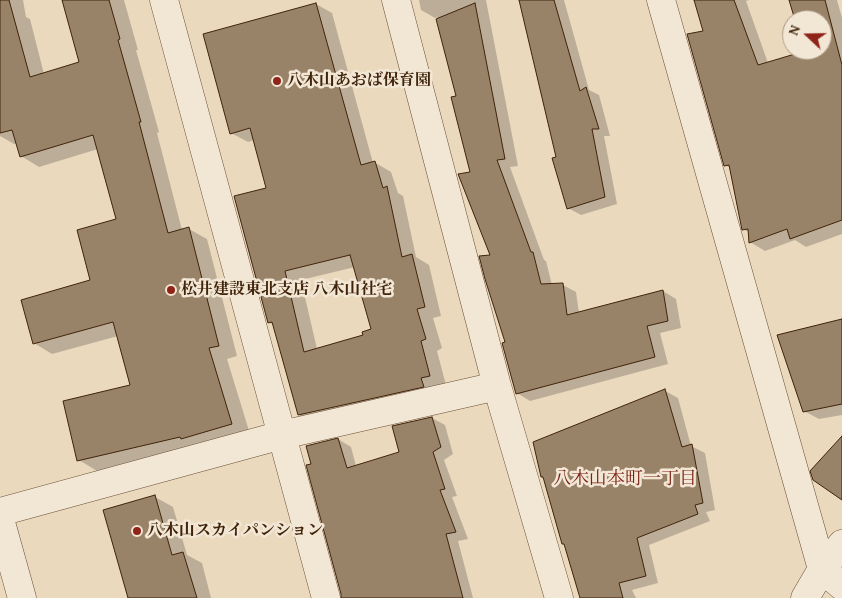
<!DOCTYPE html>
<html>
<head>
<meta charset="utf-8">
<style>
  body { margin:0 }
  #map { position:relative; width:842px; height:598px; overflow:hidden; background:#ebd9be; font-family:"Gentium Book Plus",serif }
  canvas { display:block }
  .north { position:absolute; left:782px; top:10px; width:50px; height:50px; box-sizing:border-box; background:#f2e6d5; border:1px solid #aa9884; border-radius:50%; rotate:291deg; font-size:14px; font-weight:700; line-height:20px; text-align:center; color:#3f230a }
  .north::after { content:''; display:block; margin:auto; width:18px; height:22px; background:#8f2418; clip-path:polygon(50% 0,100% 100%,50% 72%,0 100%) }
</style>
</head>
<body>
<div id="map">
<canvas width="842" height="598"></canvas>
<div class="north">N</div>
</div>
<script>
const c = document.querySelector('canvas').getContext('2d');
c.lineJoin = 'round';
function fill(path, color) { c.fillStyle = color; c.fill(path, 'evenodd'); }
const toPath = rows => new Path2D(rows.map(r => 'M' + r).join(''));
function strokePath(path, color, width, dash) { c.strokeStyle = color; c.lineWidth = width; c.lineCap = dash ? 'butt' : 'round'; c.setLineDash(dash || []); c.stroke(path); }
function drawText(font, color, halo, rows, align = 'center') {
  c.font = font + ' "Gentium Book Plus","Noto Serif JP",serif'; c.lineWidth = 5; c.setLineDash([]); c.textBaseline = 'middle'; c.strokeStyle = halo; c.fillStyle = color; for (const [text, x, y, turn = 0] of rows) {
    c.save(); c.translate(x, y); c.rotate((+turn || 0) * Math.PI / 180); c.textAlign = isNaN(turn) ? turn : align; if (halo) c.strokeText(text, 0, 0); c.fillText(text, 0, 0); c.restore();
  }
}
fill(toPath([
  [0,0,23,0,26,17,30,19,44,74,80,63,63,0,124,0,138,50,136,50,159,132,157,133,182,230,189,229,207,239,237,356,227,359,250,434,97,471,79,460,132,386,118,336,52,354,34,343,92,281,118,220,98,149,39,167,21,156,18,144,14,144,0,136],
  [419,0,486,0,518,166,510,167,544,260,546,261,552,285,563,285,576,292,579,313,663,291,676,299,681,328,660,333,668,364,530,401,517,393,492,256,471,173,458,97,437,17,435,18,421,10],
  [521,0,564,0,589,90,599,95,610,136,604,136,617,204,581,215,568,208],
  [695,0,749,0,746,1,768,63,810,50,822,50,822,20,805,20,801,0,837,0,842,18,842,234,806,247,795,240,765,251,750,242,749,232,743,229,731,168,725,165,705,32],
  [316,4,332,13,373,163,374,162,391,172,398,193,403,196,416,257,429,265,441,316,433,318,442,348,437,351,446,385,315,424,299,415,275,326,269,322,267,189,254,140,248,142,231,133],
  [355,267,372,330,365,336,317,349,301,280],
  [842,320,842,415,819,419,804,411],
  [665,391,678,398,691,446,705,453,715,510,706,512,710,521,649,545,658,583,632,590,636,598,581,598,566,545,563,543,544,478,542,477],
  [432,418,445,425,453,454,444,460,457,496,452,497,468,539,458,541,473,598,343,598,313,465,338,439,351,447,356,466,400,453],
  [155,497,173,507,187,555,202,563,211,598,129,598]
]), '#0003');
const building = toPath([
  [0,0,9,0,30,77,79,62,62,0,109,0,120,39,118,40,141,122,139,122,168,233,189,227,219,346,209,348,232,424,181,439,180,437,77,461,63,401,130,385,113,322,33,344,21,300,90,280,77,230,116,219,93,135,20,157,12,130,0,133,0,0],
  [519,0,554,0,580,91,586,87,599,129,592,129,605,197,567,209,552,158,556,157,519,0],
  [694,0,734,0,758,65,805,51,804,50,822,50,822,20,795,20,789,0,825,0,842,65,842,220,790,239,787,229,749,243,748,229,742,230,729,165,724,166,687,34,703,31,694,0],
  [316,3,361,165,375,161,383,188,387,186,402,257,412,254,425,307,417,309,426,339,421,341,430,376,421,378,424,387,298,415,272,322,268,323,234,196,266,188,250,128,230,134,203,34,316,3],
  [350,255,371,329,362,332,363,335,304,352,285,271,350,255],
  [475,3,505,159,497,160,531,252,533,252,541,284,563,283,567,315,663,290,668,321,647,326,655,357,516,394,502,343,505,342,485,279,479,256,490,255,458,174,470,172,451,97,456,96,436,19,475,3],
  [842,319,842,404,803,412,777,335,842,319],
  [665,389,682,447,692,444,703,503,695,505,698,514,637,538,646,576,619,583,623,598,580,598,564,544,562,544,543,477,541,477,533,442,665,389],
  [432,417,441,447,433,452,445,489,440,490,456,532,446,534,463,598,341,598,341,594,306,465,311,464,306,446,338,438,347,468,399,452,392,426,432,417],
  [842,436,842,500,813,480,810,471,842,436],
  [155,495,172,555,183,552,197,598,128,598,103,510,155,495]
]);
fill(building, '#988268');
strokePath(building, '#3f230a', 1);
const minor = toPath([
  [164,0,326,598],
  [396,0,497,386,559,598],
  [661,0,822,569,842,586],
  [0,512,282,435,497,386],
  [0,519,22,598],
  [805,598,822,569,842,544]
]);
strokePath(minor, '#6a5037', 29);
strokePath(minor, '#f2e6d5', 28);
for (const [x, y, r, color] of [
  [277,81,5,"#8f2418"],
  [171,290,5,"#8f2418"],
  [137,531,5,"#8f2418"]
]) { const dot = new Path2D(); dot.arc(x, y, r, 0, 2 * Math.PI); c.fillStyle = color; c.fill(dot); strokePath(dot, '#f2e6d5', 2); }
drawText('bold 16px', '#3f230a', '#f2e6d5', [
  ["八木山あおば保育園",287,81],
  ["松井建設東北支店 八木山社宅",181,290],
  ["八木山スカイパンション",147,531]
], 'left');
drawText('18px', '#7a1f14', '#f2e6d5', [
  ["八木山本町一丁目",625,479]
]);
</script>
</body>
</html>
